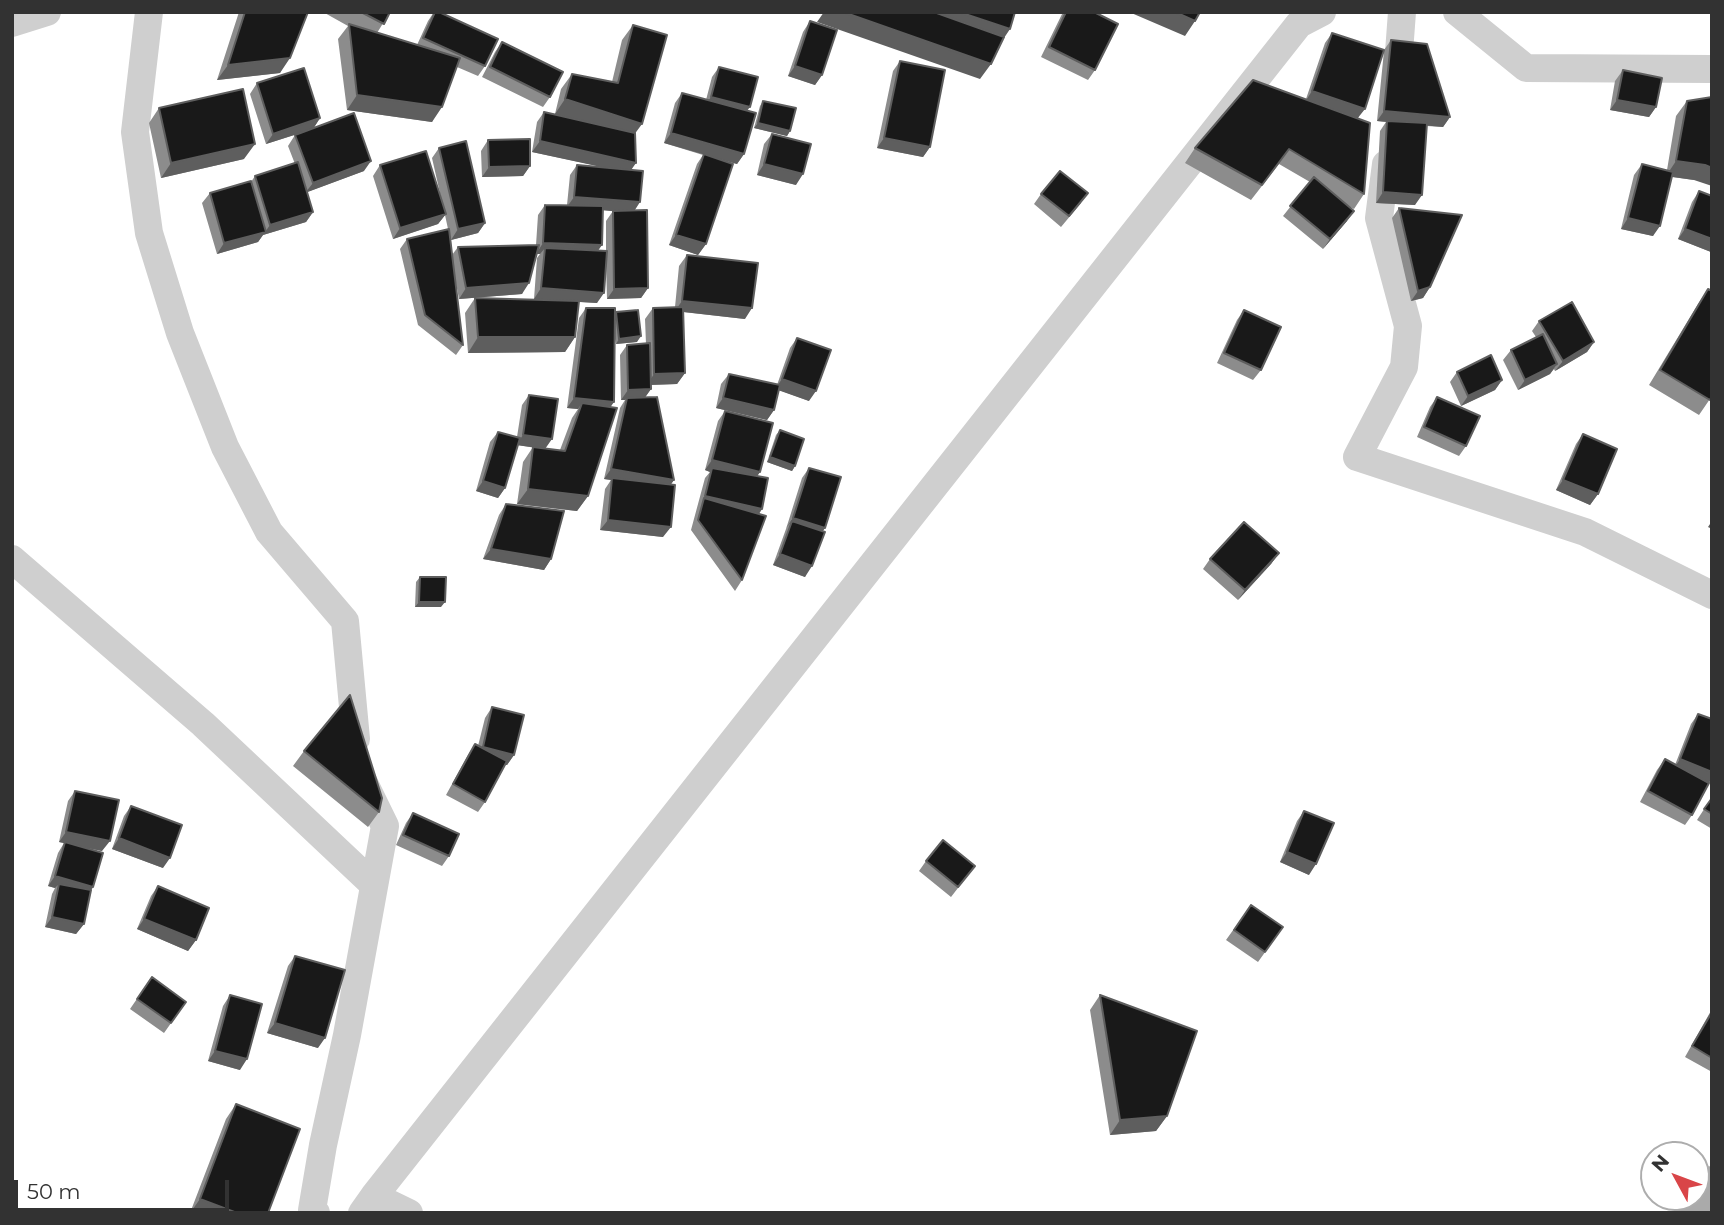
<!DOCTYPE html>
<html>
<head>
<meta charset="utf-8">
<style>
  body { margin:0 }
  #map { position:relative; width:1724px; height:1225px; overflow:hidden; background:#fff; font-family:Montserrat,sans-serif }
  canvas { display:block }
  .frame { position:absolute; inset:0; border:14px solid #323232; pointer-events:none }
  .north { position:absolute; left:1640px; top:1141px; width:70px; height:70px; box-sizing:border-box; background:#fff; border:2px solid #adadad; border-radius:50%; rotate:311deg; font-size:19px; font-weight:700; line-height:28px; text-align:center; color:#323232 }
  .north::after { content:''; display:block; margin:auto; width:24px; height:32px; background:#d94548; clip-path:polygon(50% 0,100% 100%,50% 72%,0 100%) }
  .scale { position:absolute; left:14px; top:1180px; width:215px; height:32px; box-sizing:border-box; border:4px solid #323232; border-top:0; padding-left:9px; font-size:21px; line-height:24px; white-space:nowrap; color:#323232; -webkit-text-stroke:5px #fff; paint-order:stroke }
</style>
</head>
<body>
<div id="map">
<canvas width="1724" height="1225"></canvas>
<div class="frame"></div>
<div class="north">N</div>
<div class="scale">50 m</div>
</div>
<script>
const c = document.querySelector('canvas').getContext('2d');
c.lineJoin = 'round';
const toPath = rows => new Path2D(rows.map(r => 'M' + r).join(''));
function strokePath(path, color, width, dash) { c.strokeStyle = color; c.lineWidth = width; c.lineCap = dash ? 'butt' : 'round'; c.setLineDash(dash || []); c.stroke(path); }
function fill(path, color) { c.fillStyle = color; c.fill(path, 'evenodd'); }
strokePath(toPath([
  [149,12,135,132,149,233,180,333,225,447,269,532,345,621,356,739],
  [1457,12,1526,68,1712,69],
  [12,23,47,12],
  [1397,79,1402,12],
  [1386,164,1379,218,1408,326,1404,367,1357,457,1585,532,1712,595],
  [12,559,203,724,374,885],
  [374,1196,1299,24,1322,12],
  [316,1213,312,1210,323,1145,347,1035,385,826,362,779],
  [362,1213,374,1196,409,1213]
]), '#cfcfcf', 28);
strokePath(toPath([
  [1695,1213,1712,1185]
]), '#aaa', 38);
fill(toPath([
  [239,12,308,12,280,73,217,80],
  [323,12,390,12,377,33,417,45,428,21,434,12,485,66,478,76,457,67,432,122,347,110,338,39,348,26],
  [1063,12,1094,12,1095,70,1088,80,1041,57],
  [810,21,822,75,815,85,788,76,803,32],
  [633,25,635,134,631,170,634,211,648,288,641,298,607,299,606,262,597,303,579,302,575,337,565,352,468,353,465,313,475,298,571,301,534,299,537,258,540,254,536,254,522,294,459,299,456,283,463,345,456,355,418,325,400,249,407,239,448,229,445,215,438,224,393,239,373,176,380,165,442,202,432,158,439,148,485,223,478,233,451,240,452,255,458,247,536,245,538,215,545,205,567,205,570,175,577,165,603,167,532,152,537,122,544,112,555,114,561,89,572,74,612,82,622,40],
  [603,210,615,211,613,211,606,221,606,251,598,251],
  [1332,33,1384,50,1391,40,1450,117,1443,127,1427,126,1415,205,1376,203,1380,131,1386,122,1377,121,1384,51,1358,118,1364,194,1354,209,1348,206,1347,221,1323,249,1283,216,1310,182,1279,164,1251,200,1185,163,1195,148,1306,99,1325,43],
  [502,42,550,97,543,107,482,77,495,52],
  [900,61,930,147,923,157,877,148,893,71],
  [719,67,747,111,744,154,737,164,718,159,706,244,698,255,669,245,697,164,703,155,664,143,675,103,682,93,706,100,712,77],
  [1623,70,1656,107,1649,117,1610,110,1615,81],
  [257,83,320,118,313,129,266,144,250,94],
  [763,101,790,131,787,136,754,128,760,106],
  [1687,101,1694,180,1672,177,1653,236,1621,229,1634,175,1642,164,1667,170,1676,116],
  [159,108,244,159,161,178,149,123],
  [772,134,796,185,757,175,764,144],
  [295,135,364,171,307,192,313,212,306,222,263,235,258,242,217,254,202,203,210,193,251,182,255,176,295,164,288,146],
  [488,140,530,166,523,176,482,177,481,151],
  [1699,191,1711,252,1678,239,1692,202],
  [1041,194,1081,203,1061,227,1034,204],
  [1399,208,1430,287,1423,298,1411,301,1392,218],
  [687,255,745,319,683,312,685,373,677,384,651,385,651,389,645,397,674,480,670,485,663,537,600,530,605,489,611,480,604,479,620,408,625,400,621,400,620,355,627,345,646,344,645,319,653,308,675,307,679,266],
  [1708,289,1712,396,1699,415,1649,385,1698,304],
  [586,308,615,313,637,342,616,344,615,339,611,407,588,496,577,511,517,504,523,462,533,447,536,448,518,445,505,488,498,498,476,491,490,442,498,432,517,437,522,405,529,395,545,449,560,450,572,418,578,409,567,408,579,318],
  [1244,310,1261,370,1253,380,1217,363,1237,320],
  [1539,321,1594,342,1587,352,1555,371,1554,369,1550,374,1518,390,1503,360,1511,350,1536,337,1532,331],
  [797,338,809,401,779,390,774,410,767,420,716,408,721,384,729,374,777,385,790,348],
  [1457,372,1502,380,1495,390,1461,406,1450,382],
  [1437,397,1466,446,1459,456,1417,437,1430,407],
  [725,411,760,472,757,476,762,509,759,514,742,580,735,591,691,530,705,478,710,472,705,470,718,421],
  [780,430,795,466,792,471,767,462,776,435],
  [1583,434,1598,494,1590,505,1556,490,1576,444],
  [809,468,825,528,822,531,805,577,773,565,786,529,802,478],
  [506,504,551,559,544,570,483,559,499,515],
  [1279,553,1271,564,1238,600,1203,569,1210,559],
  [420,577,441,607,415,607,416,582],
  [492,707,514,755,507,765,505,765,485,802,478,812,446,795,468,755,475,744,478,746,485,718],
  [1698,714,1712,778,1692,815,1685,825,1640,802,1657,770,1665,759,1675,765,1691,724],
  [304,751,379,812,368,827,293,766],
  [75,791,102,851,81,847,93,887,91,891,84,924,76,934,45,927,52,894,55,888,48,886,58,853,64,843,59,842,68,801],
  [1712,797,1712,829,1697,820],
  [131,806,163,868,112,849,124,816],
  [1304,811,1309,875,1280,862,1297,821],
  [413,813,449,856,442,866,396,845,406,823],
  [926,861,975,866,951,897,919,871],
  [158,886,196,940,188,951,137,929,151,896],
  [1251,905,1283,927,1258,962,1226,940],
  [295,956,318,1048,267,1033,288,966],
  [152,977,186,1002,164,1033,130,1009],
  [230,995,240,1070,208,1061,223,1006],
  [1100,995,1167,1116,1156,1131,1110,1135,1090,1010],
  [1712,1009,1712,1072,1685,1057],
  [236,1104,268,1213,190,1213,226,1119]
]), '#8c8c8c');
fill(toPath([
  [824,12,843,12,991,64,980,79,817,22],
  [916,12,959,12,1010,29,1000,44],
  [1129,12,1175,12,1195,21,1185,36],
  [290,58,280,73,217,80,228,65],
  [795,66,822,75,815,85,788,76],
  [1312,91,1365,109,1357,119,1305,102],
  [357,95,442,107,432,122,347,110],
  [711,97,750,107,742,117,704,107],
  [565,99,642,124,631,139,555,114],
  [1617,100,1656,107,1649,117,1610,110],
  [1384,111,1450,117,1443,127,1377,121],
  [320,118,313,129,266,144,273,134],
  [758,123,790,131,787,136,754,128],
  [671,133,744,154,737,164,664,143],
  [884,138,930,147,923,157,877,148],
  [540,141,636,163,629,173,532,152],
  [255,144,244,159,161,178,171,163],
  [371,161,364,171,305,193,313,183],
  [1676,161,1705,165,1712,168,1712,186,1694,180,1666,176],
  [764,164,803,174,796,185,757,175],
  [530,166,523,176,482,177,489,167],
  [1383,192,1422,195,1415,205,1376,203],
  [574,197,640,202,633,213,567,207],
  [1354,211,1347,221,1323,249,1330,239],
  [313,212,306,222,263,235,258,242,217,254,224,243,265,232,270,225],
  [446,214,438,224,393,239,400,228],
  [1628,218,1660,226,1653,236,1621,229],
  [485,223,478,233,451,240,458,229],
  [1685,229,1712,239,1711,252,1678,239],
  [676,235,706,244,698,255,669,245],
  [543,243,602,245,595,255,545,248,540,254,536,254],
  [529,283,522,294,459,299,466,288],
  [1430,287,1423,298,1411,301,1418,291],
  [541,288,604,293,597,303,534,299],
  [648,288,641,298,607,299,614,289],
  [682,301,752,308,745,319,675,311],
  [641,336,637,342,616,344,619,339],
  [478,337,575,337,565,352,468,353],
  [1594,342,1587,352,1555,371,1563,361],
  [1557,364,1550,374,1518,390,1525,380],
  [685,373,677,384,647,385,654,374],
  [782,379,816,391,809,401,775,389],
  [1502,380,1495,390,1461,406,1468,396],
  [651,389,644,399,627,398,625,400,621,400,628,390],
  [574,398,614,402,607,412,582,403,578,409,567,408],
  [723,398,774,410,767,420,716,408],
  [523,435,552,439,545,449,516,445],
  [770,457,795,466,792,471,767,462],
  [712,460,760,472,753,482,712,468,710,472,705,470],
  [611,469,674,480,667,490,612,478,611,480,604,479],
  [1563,480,1598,494,1590,505,1556,490],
  [483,481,505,488,498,498,476,491],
  [528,489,588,496,577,511,517,504],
  [705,496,762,509,755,519,703,499],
  [793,518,825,528,818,538,792,521,786,528],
  [608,520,671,527,663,537,600,530],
  [1712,521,1712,529,1708,527],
  [491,549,551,559,544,570,483,559],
  [1279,553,1271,564,1238,600,1245,590],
  [780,554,812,566,805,577,773,565],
  [419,602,445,602,441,607,415,607],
  [483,747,514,755,507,765,476,758],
  [1680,759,1712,772,1712,778,1708,784,1673,770],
  [66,832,110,841,102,851,59,842],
  [119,838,170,858,163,868,112,849],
  [1287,852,1316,864,1309,875,1280,862],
  [55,876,93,887,86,897,59,884,55,888,48,886],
  [52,917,84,924,76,934,45,927],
  [144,919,196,940,188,951,137,929],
  [275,1023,325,1038,318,1048,267,1033],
  [215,1051,247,1059,240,1070,208,1061],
  [1167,1116,1156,1131,1110,1135,1120,1120],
  [200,1199,237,1213,190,1213]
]), '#5e5e5e');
const building = toPath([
  [245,12,308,12,290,58,228,65,245,12],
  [361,12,390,12,384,24,361,12],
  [435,12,439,12,498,39,485,66,423,38,435,12],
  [843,12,934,12,1004,37,991,64,843,12],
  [959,12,1015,12,1010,29,959,12],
  [1066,12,1094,12,1118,24,1095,70,1049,47,1066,12],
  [1175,12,1200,12,1195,21,1175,12],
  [810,21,837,30,822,75,795,66,810,21],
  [349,24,460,58,442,107,357,95,349,24],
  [633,25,667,35,642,124,565,99,572,74,618,83,633,25],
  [1332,33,1384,50,1365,109,1312,91,1332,33],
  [1391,40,1427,44,1450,117,1384,111,1391,40],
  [502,42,563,72,550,97,490,67,502,42],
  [900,61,945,70,930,147,884,138,900,61],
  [719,67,758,77,750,107,711,97,719,67],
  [304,68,320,118,273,134,257,83,304,68],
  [1623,70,1662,78,1656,107,1617,100,1623,70],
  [1253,80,1370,123,1364,194,1289,149,1262,185,1195,148,1253,80],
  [243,89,255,144,171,163,159,108,243,89],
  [682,93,756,113,744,154,671,133,682,93],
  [1712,97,1712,168,1705,165,1676,161,1687,101,1712,97],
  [763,101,796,108,790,131,758,123,763,101],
  [544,112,635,133,636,163,540,141,544,112],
  [354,113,371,161,313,183,295,135,354,113],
  [1387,121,1427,123,1422,195,1383,192,1387,121],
  [772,134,811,144,803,174,764,164,772,134],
  [530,139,530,166,489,167,488,140,530,139],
  [466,141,485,223,458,229,439,148,466,141],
  [426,151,446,214,400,228,380,165,426,151],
  [704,154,733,164,706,244,676,235,704,154],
  [298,162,313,212,270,225,255,176,298,162],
  [1642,164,1673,172,1660,226,1628,218,1642,164],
  [577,165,643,171,640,202,574,197,577,165],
  [1060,171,1088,193,1069,216,1041,194,1060,171],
  [1314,177,1354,211,1330,239,1290,206,1314,177],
  [251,181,266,232,224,243,210,193,251,181],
  [1699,191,1712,196,1712,239,1685,229,1699,191],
  [545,205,603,206,602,245,543,243,545,205],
  [1399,208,1462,215,1430,287,1418,291,1399,208],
  [647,210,648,288,614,289,613,211,647,210],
  [449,229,463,345,425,315,407,239,449,229],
  [539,245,529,283,466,288,458,247,539,245],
  [545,248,607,251,604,293,541,288,545,248],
  [687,255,758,263,752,308,682,301,687,255],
  [1708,289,1712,291,1712,396,1710,400,1660,370,1708,289],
  [475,298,579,301,575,337,478,337,475,298],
  [1572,302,1594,342,1563,361,1539,321,1572,302],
  [683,307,685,373,654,374,653,308,683,307],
  [586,308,615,308,614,402,574,398,586,308],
  [638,310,641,336,619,339,616,312,638,310],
  [1244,310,1281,327,1261,370,1224,353,1244,310],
  [1543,334,1557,364,1525,380,1511,350,1543,334],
  [797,338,831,350,816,391,782,379,797,338],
  [650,343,651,389,628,390,627,345,650,343],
  [1491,355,1502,380,1468,396,1457,372,1491,355],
  [729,374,780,385,774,410,723,398,729,374],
  [529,395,558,399,552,439,523,435,529,395],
  [657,397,674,480,611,469,627,398,657,397],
  [1437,397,1480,416,1466,446,1424,427,1437,397],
  [582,403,617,408,588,496,528,489,533,447,565,451,582,403],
  [725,411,773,423,760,472,712,460,725,411],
  [780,430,804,439,795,466,770,457,780,430],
  [498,432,520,438,505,488,483,481,498,432],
  [1583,434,1617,449,1598,494,1563,480,1583,434],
  [712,468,768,478,762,509,705,496,712,468],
  [809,468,841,477,825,528,793,518,809,468],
  [612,478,675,485,671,527,608,520,612,478],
  [704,498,766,516,742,580,698,520,704,498],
  [506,504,564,511,551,559,491,549,506,504],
  [792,521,825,532,812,566,780,554,792,521],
  [1244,522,1279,553,1245,590,1210,559,1244,522],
  [420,577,446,577,445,602,419,602,420,577],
  [350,695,382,798,379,812,304,751,350,695],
  [492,707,524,715,514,755,483,747,492,707],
  [1698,714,1712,719,1712,772,1680,759,1698,714],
  [475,744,507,761,485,802,453,784,475,744],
  [1665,759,1709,783,1692,815,1648,791,1665,759],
  [75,791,119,800,110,841,66,832,75,791],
  [1712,798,1712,814,1704,809,1712,798],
  [131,806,182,825,170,858,119,838,131,806],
  [1304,811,1334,823,1316,864,1287,852,1304,811],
  [413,813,459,834,449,856,403,835,413,813],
  [943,840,975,866,958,887,926,861,943,840],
  [65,842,103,853,93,887,55,876,65,842],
  [59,884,91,890,84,924,52,917,59,884],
  [158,886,209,908,196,940,144,919,158,886],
  [1251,905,1283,927,1265,952,1234,930,1251,905],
  [295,956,345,970,325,1038,275,1023,295,956],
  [152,977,186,1002,171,1023,137,999,152,977],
  [230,995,262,1004,247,1059,215,1051,230,995],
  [1100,995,1197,1031,1167,1116,1120,1120,1100,995],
  [1712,1012,1712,1058,1692,1046,1712,1012],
  [236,1104,300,1129,268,1213,237,1213,200,1199,236,1104]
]);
fill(building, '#191919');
strokePath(building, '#5e5e5e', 2);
</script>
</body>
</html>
